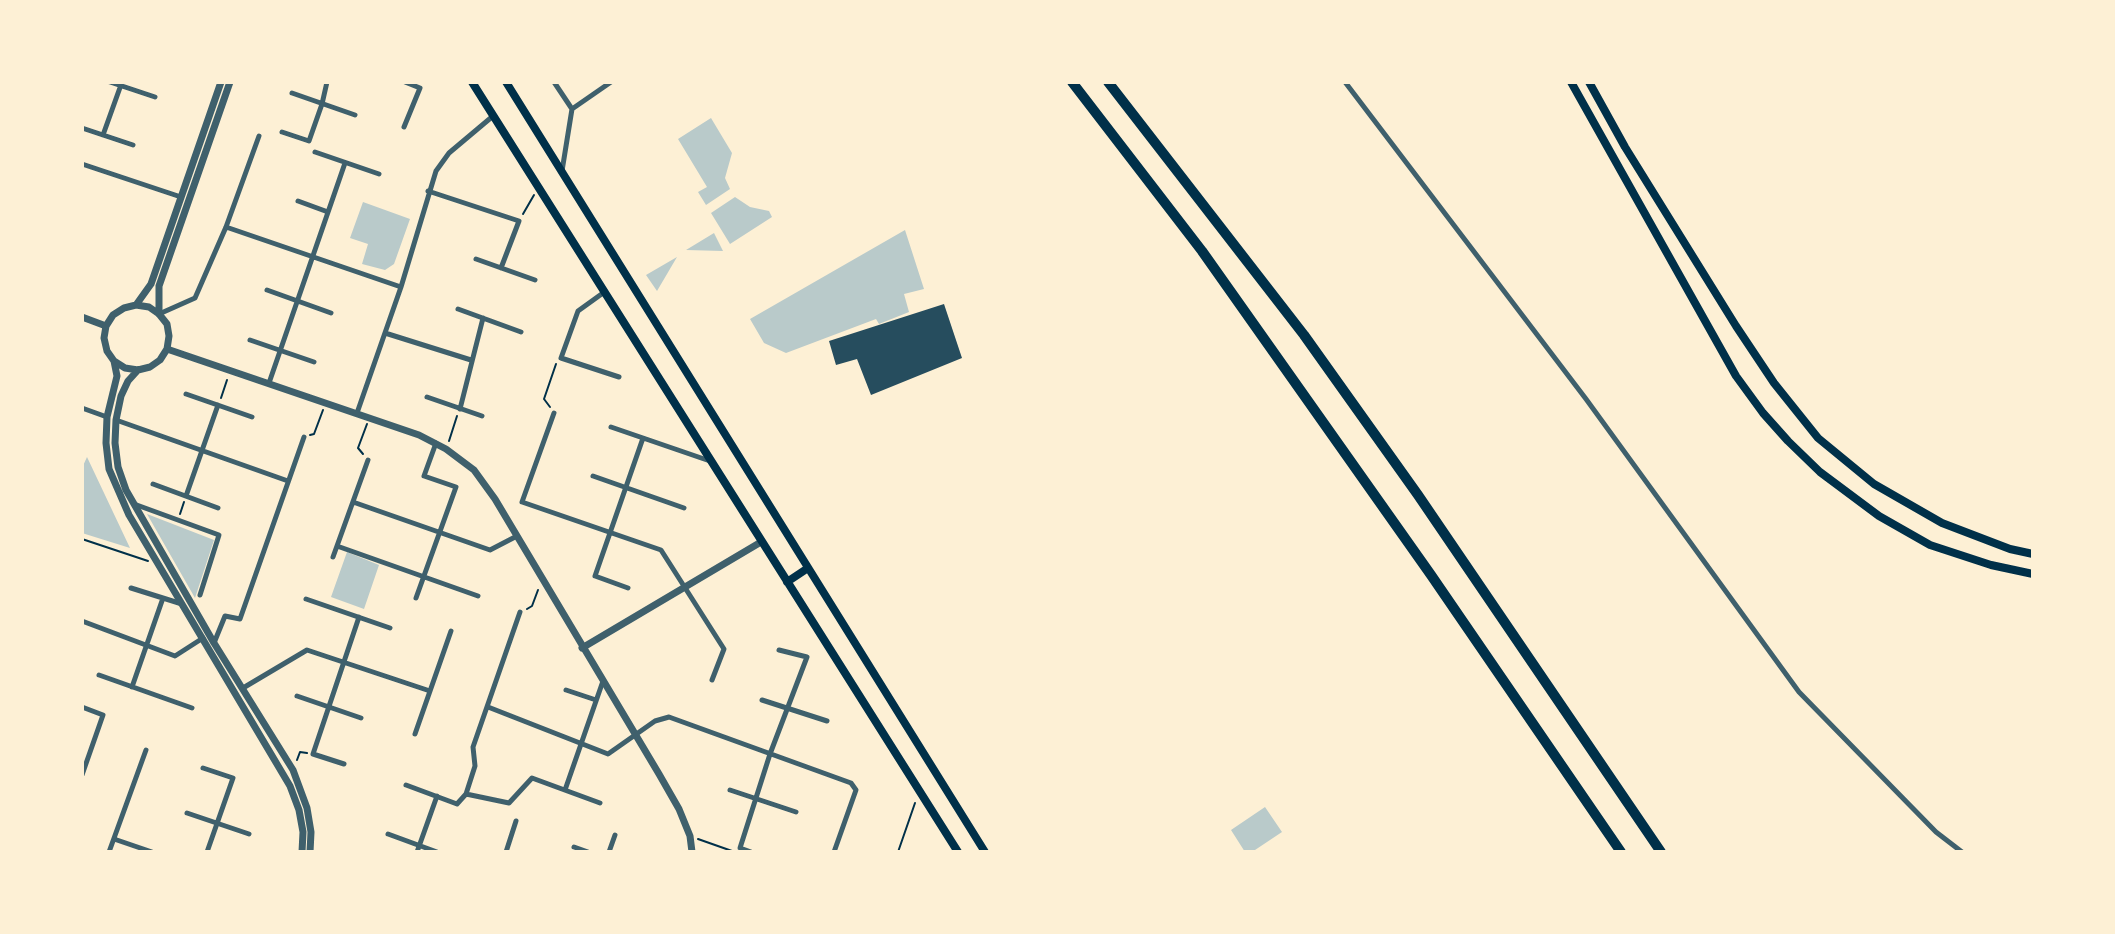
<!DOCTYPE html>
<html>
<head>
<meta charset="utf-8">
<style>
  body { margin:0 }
  #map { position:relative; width:2115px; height:934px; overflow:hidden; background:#fdf0d5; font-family:Jost,sans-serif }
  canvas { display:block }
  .frame { position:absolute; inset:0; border:84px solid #fdf0d5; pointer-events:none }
</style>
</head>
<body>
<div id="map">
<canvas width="2115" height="934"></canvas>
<div class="frame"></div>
</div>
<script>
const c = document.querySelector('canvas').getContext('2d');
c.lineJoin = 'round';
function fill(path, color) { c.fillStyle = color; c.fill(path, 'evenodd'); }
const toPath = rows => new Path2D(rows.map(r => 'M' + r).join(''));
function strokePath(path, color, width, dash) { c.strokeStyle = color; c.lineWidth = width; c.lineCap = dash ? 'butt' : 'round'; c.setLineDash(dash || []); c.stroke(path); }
fill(toPath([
  [711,118,732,153,725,178,730,189,706,205,698,192,707,187,678,139],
  [735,197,750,207,769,211,772,217,730,244,711,213],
  [363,202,410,219,394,264,385,270,362,264,368,244,350,238],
  [905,230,924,289,904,294,909,312,879,324,876,319,786,353,764,343,750,319],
  [714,233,723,251,686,250],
  [677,257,657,291,646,275],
  [87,457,130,548,82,533,82,468],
  [147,514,214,540,195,598],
  [347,552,379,565,364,609,331,597],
  [1265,807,1282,832,1252,852,1245,852,1231,830]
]), '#b9caca');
fill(toPath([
  [944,304,962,358,871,395,857,359,836,365,829,341]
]), '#264d5e');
strokePath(toPath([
  [523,214,534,195],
  [221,398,227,380],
  [550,407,544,399,556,364],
  [310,435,314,434,323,410],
  [449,441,457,416],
  [363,454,358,448,367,424],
  [180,514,184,502],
  [82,539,148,561],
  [527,609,532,606,538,590],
  [297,760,300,752,307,753],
  [698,839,732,851],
  [898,852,915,803]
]), '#003049', 2);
strokePath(toPath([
  [110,82,155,97],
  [554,82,572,109],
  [1345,82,1586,399,1799,692,1936,832,1962,852],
  [292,93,355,115],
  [404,127,420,88,405,82],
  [82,128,133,145],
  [282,132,309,141,322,104,327,82],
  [103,135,122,82],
  [315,152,379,174],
  [82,164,181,197],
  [562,171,572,109,611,82],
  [428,191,519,221,501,268],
  [298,201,328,212],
  [226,227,401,287],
  [476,259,535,280],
  [267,290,331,313],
  [603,293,578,311,561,358,619,377],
  [458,309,521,332],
  [159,314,195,298,226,227,259,136],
  [385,333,471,360],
  [250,340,314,362],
  [269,383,345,163],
  [186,394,252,417],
  [427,397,482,416],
  [82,408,107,417],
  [460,409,483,318],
  [357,413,401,287,436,171,449,153,493,116],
  [554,413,522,502,661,550,724,649,712,680],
  [116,420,288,481],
  [611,427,710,461],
  [593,476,684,508],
  [153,484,218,508],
  [186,496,218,405],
  [353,502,490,550,517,536],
  [134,504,219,535,200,595],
  [337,546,478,596],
  [333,557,368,460],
  [131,588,182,604],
  [628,588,595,576,643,438],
  [416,598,456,487,424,476,436,443],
  [306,599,390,628],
  [82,621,175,656,203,638],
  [214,643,225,616,240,619,304,437],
  [99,675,192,708],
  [132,687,163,598],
  [243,688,307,650,430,691],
  [566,690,596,700],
  [297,696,361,718],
  [762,700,827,721],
  [82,707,103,715,82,775],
  [488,707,608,754,655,721,669,717,851,783,856,790,834,852],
  [415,734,451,631],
  [344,764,313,754,359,617],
  [203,768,233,778,207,852],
  [406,785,457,804,466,794,475,766,473,747,520,612],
  [565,790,603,681],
  [730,790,796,812],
  [466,794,509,803,532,778,600,803],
  [187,813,249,834],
  [388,834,437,852],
  [114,839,152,852],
  [574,847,588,852],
  [109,852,146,750],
  [417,852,437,796],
  [506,852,516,821],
  [609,852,615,835],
  [751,852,740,848,770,754,807,657,779,650]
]), '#3f606c', 5);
strokePath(toPath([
  [136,305,151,284,221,82],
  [159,314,159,286,230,82],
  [82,317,106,326],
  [167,349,419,435,446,449,474,470,495,499,659,774,679,809,690,836,692,852],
  [114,361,125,368,138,370,150,367,160,360,167,349,169,336,167,324,159,314,149,307,136,305,124,308,113,315,106,326,104,338,107,351,114,361,117,376,107,417,106,443,109,469,129,515,290,786,299,810,303,832,302,852],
  [138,370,128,381,121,396,116,420,115,443,118,467,126,490,214,643,293,770,307,808,311,832,310,852],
  [582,648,761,542]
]), '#3f606c', 7);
strokePath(toPath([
  [472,82,958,852],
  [506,82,985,852],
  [1571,82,1736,376,1763,413,1788,441,1820,472,1879,516,1930,545,1991,565,2033,574],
  [1589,82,1625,147,1736,326,1774,383,1818,438,1874,484,1942,523,2010,549,2033,554],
  [787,582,808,568]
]), '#003049', 8);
strokePath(toPath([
  [1072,82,1202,251,1431,575,1621,852],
  [1108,82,1304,335,1418,495,1661,852]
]), '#003049', 10);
</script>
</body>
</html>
